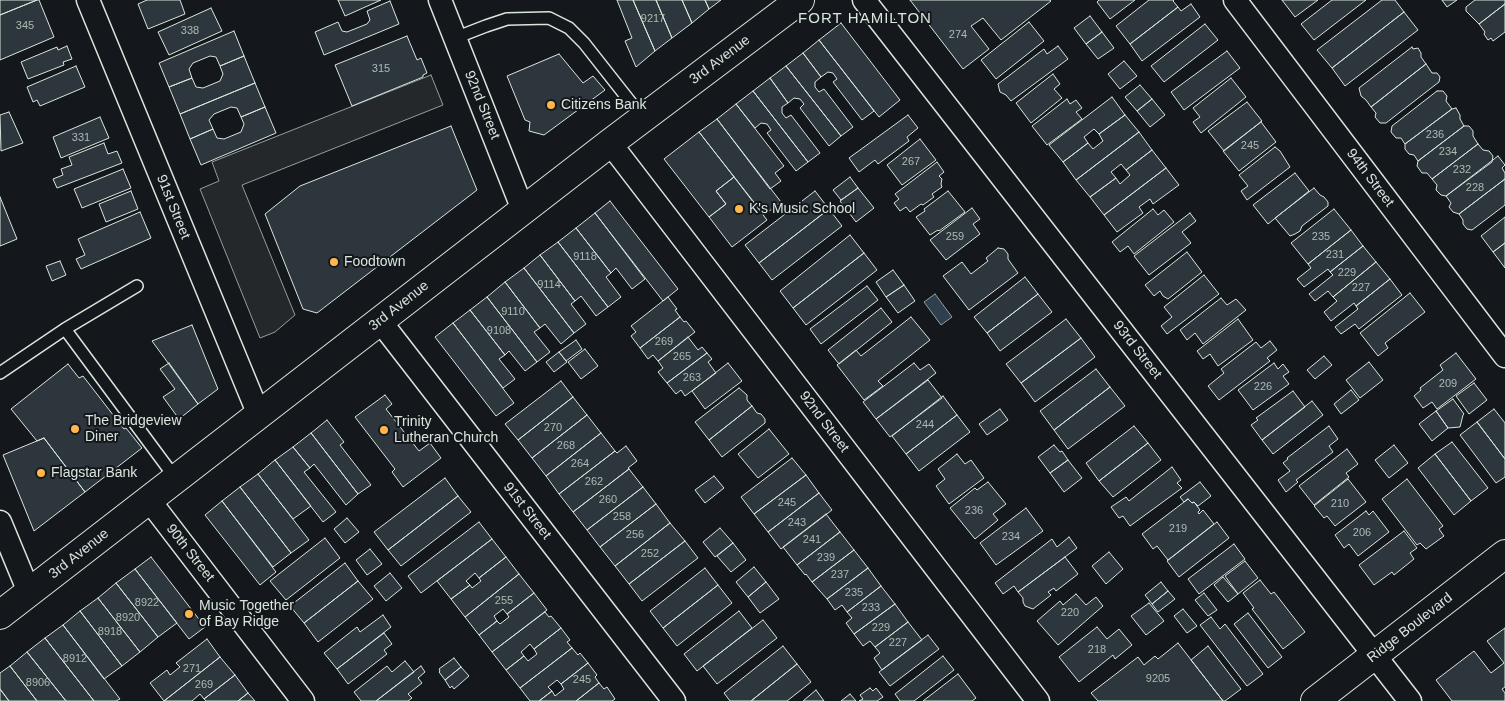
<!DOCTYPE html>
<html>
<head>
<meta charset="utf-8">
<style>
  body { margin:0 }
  canvas { display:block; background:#14181c }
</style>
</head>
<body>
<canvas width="1505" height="701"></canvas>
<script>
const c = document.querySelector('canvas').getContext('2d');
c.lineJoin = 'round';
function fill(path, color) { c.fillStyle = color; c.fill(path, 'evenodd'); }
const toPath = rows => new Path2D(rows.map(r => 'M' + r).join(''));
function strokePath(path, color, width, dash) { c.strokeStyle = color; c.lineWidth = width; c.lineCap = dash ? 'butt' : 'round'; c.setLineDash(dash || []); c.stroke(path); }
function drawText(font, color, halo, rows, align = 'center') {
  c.font = font + ' Helvetica,sans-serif'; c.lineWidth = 4; c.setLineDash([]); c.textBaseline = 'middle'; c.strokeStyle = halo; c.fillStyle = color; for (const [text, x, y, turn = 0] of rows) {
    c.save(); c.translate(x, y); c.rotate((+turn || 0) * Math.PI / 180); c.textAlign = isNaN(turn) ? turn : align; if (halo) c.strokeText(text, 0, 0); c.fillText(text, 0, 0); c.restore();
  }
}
const parking = toPath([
  [431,75,443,105,242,185,295,315,275,332,260,338,200,189,219,181,212,162,431,75]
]);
fill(parking, '#24282b');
strokePath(parking, '#939e99', 1);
const water = toPath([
  [935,294,952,317,941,325,924,302,935,294]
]);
fill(water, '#2f3f4d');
strokePath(water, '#939e99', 1);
const building = toPath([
  [0,0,37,0,0,15,0,0],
  [37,0,39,0,54,37,0,60,0,15,37,0],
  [147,0,180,0,185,14,148,29,138,4,147,0],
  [338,0,381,0,345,16,338,0],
  [617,0,633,0,655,51,636,67,625,41,632,38,617,0],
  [633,0,656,0,672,38,655,51,633,0],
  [656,0,682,0,692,23,672,38,656,0],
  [682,0,705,0,709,9,692,23,682,0],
  [705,0,721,0,709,9,705,0],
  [910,0,1050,0,1051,1,1001,40,983,18,971,26,989,49,963,69,910,0],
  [1099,0,1135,0,1110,19,1097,2,1099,0],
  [1149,0,1174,0,1173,1,1178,7,1130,44,1116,26,1149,0],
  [1282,0,1318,0,1295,17,1282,0],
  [1332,0,1366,0,1314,40,1301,24,1332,0],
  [1382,0,1395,0,1404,12,1332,68,1317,50,1382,0],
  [1442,0,1457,0,1447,7,1442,0],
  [1475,0,1505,0,1505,4,1479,24,1466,11,1466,7,1475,0],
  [390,1,399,24,324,55,315,32,338,22,342,31,347,32,367,24,370,20,367,11,390,1],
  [1191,4,1200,17,1142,61,1130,44,1178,7,1181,11,1191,4],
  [1505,4,1505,32,1493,41,1491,38,1488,40,1484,34,1485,32,1479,24,1505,4],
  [211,8,222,31,169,55,158,32,211,8],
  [1404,12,1418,30,1345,86,1332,68,1404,12],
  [1090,16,1102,32,1086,44,1074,28,1090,16],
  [1029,22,1044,41,996,79,981,60,1029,22],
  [841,23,900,100,879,117,819,40,841,23],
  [1205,24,1218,40,1164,82,1151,66,1205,24],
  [234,31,244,56,220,66,216,57,210,56,193,63,189,69,192,78,169,87,159,63,234,31],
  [1102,32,1114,48,1098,59,1086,44,1102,32],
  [407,36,417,60,421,58,427,73,423,75,423,77,352,106,335,65,407,36],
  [819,40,874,111,862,120,833,82,837,79,833,73,828,72,821,77,803,53,819,40],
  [67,46,72,59,63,62,64,65,28,79,21,62,57,47,58,50,67,46],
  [1058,46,1068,59,1011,101,1006,95,1000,92,998,84,1044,49,1047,54,1058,46],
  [1412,47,1413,49,1418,48,1421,53,1421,57,1426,64,1371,107,1366,100,1361,96,1359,88,1412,47],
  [1227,51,1240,68,1184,110,1171,92,1227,51],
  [803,53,821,77,815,82,815,87,819,92,824,89,853,127,841,136,786,66,803,53],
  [559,54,583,83,593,76,605,90,544,135,529,131,530,122,525,120,507,76,559,54],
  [244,56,255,83,180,114,169,87,192,78,196,87,203,88,220,81,223,74,220,66,244,56],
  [1124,61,1137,76,1120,89,1108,74,1124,61],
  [1426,64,1432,73,1437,73,1440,77,1439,82,1386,123,1380,123,1375,117,1376,113,1371,107,1426,64],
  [76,66,85,87,40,106,37,100,33,102,27,87,76,66],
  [786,66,841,136,829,146,800,108,804,104,800,99,794,98,788,103,770,78,786,66],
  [1053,74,1060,84,1054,89,1062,98,1031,123,1016,103,1053,74],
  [770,78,788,103,782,107,782,113,786,118,791,115,820,153,808,162,753,91,770,78],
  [1231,78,1246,97,1201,133,1193,122,1200,117,1193,108,1231,78],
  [255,83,265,107,241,117,237,108,231,107,214,114,209,120,213,129,190,139,180,114,255,83],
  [1140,85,1152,99,1137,111,1125,97,1140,85],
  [753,91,808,162,796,171,767,133,771,130,767,124,761,123,755,128,736,104,753,91],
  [1437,91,1443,91,1447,96,1446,101,1452,109,1405,144,1401,138,1396,138,1391,132,1392,126,1437,91],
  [1112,97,1125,115,1099,134,1094,129,1084,137,1088,143,1063,162,1049,145,1112,97],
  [1067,99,1070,104,1076,100,1082,108,1076,112,1082,119,1047,145,1032,126,1067,99],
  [1152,99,1165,115,1150,127,1137,111,1152,99],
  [1247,102,1262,121,1224,151,1208,131,1247,102],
  [736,104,784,166,775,173,781,181,770,189,717,119,736,104],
  [265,107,276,133,201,165,190,139,213,129,217,138,224,139,241,132,244,124,241,117,265,107],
  [1456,108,1460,115,1460,119,1464,126,1418,161,1414,155,1409,154,1405,149,1405,144,1452,109,1456,108],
  [9,112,23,143,1,151,0,115,9,112],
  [908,115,918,128,907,137,909,141,878,164,875,160,859,172,849,158,908,115],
  [1125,115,1139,132,1076,180,1063,162,1088,143,1093,149,1103,141,1099,134,1125,115],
  [100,117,109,138,61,158,53,137,100,117],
  [717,119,781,202,764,215,699,132,717,119],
  [1261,122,1276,142,1239,171,1223,151,1261,122],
  [451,126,477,190,317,313,303,309,265,214,300,186,451,126],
  [1464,126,1469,126,1473,131,1473,136,1478,144,1432,179,1427,173,1422,173,1417,166,1418,161,1464,126],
  [699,132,734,177,716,191,726,204,709,217,664,159,699,132],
  [1139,132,1152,150,1126,170,1121,164,1111,172,1116,178,1090,197,1076,180,1139,132],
  [920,139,936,160,902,185,887,165,920,139],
  [104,143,108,154,117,151,122,163,57,188,53,179,63,175,61,169,72,165,69,157,104,143],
  [1478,144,1483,150,1489,151,1493,156,1492,162,1446,196,1441,195,1436,190,1437,185,1432,179,1478,144],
  [1275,147,1280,151,1290,167,1247,200,1241,191,1248,186,1239,175,1275,147],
  [1152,150,1166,168,1104,215,1090,197,1116,178,1120,184,1130,175,1126,170,1152,150],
  [1498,156,1505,165,1502,168,1505,173,1505,179,1459,214,1453,212,1449,207,1451,203,1446,196,1498,156],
  [937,162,944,172,939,176,942,179,941,184,942,187,932,194,934,197,923,205,921,204,910,212,906,207,900,211,894,203,899,199,895,194,937,162],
  [1166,168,1179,185,1153,204,1150,199,1139,207,1143,213,1117,232,1104,215,1166,168],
  [123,169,131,188,82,208,74,189,123,169],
  [1295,173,1309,191,1268,224,1253,205,1295,173],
  [734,177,767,220,732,247,709,217,726,204,716,191,734,177],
  [850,177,858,188,841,200,833,190,850,177],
  [1505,179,1505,205,1472,230,1467,229,1463,224,1463,220,1459,214,1505,179],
  [858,188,874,208,856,222,840,201,858,188],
  [1314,188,1320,195,1324,197,1328,202,1328,206,1302,226,1300,231,1295,234,1290,236,1275,218,1314,188],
  [131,191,138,209,106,222,99,204,131,191],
  [815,191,829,209,759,263,745,245,815,191],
  [948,191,965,212,939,231,938,230,930,235,916,217,925,211,924,209,948,191],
  [0,197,17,239,0,246,0,197],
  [610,201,678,289,663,301,595,213,610,201],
  [972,208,980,219,973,224,980,234,946,260,930,240,972,208],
  [829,209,842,226,772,280,759,263,829,209],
  [1153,209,1158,215,1164,210,1174,222,1134,254,1128,246,1120,252,1112,242,1153,209],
  [1334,209,1351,230,1308,264,1291,243,1334,209],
  [140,212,151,238,81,269,76,259,85,255,78,239,140,212],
  [595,213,645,279,632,289,616,268,611,273,576,228,595,213],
  [1190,213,1196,221,1182,232,1191,243,1149,275,1134,256,1190,213],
  [1505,217,1505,243,1493,252,1481,236,1505,217],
  [576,228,611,273,606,277,621,297,608,307,558,242,576,228],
  [1351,230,1363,246,1330,272,1328,269,1304,287,1297,279,1311,268,1308,264,1351,230],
  [850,235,864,253,793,308,780,291,850,235],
  [558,242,608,307,596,316,581,296,575,301,540,255,558,242],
  [1505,243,1505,268,1493,252,1505,243],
  [1363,246,1376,262,1333,297,1328,291,1315,301,1309,294,1333,275,1330,272,1363,246],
  [998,248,1004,249,1008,254,1008,259,1018,273,969,310,943,276,962,262,971,274,988,261,986,258,998,248],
  [1187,252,1202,272,1168,299,1163,296,1160,291,1154,296,1145,285,1187,252],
  [864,253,877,270,806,325,793,308,864,253],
  [540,255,575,301,571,304,586,324,574,333,524,268,540,255],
  [60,261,66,275,52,281,46,266,60,261],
  [1376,262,1390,279,1356,306,1354,303,1331,321,1324,312,1337,301,1333,297,1376,262],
  [524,268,574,333,561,344,545,324,540,328,505,282,524,268],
  [893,270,904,285,886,297,876,282,893,270],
  [1204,275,1219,294,1167,334,1161,326,1172,317,1164,307,1204,275],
  [1025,277,1038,294,987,333,974,317,1025,277],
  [1390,279,1402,295,1359,329,1355,324,1341,334,1335,327,1358,309,1356,306,1390,279],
  [505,282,540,328,534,332,550,352,537,362,487,297,505,282],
  [904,285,915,301,898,313,886,297,904,285],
  [867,286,878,300,821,344,810,329,867,286],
  [1410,293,1425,312,1385,343,1388,348,1378,356,1360,333,1410,293],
  [1038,294,1052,312,1000,351,987,333,1038,294],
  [487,297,537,362,525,371,509,351,505,355,470,310,487,297],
  [668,297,677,309,675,310,680,317,640,348,631,336,636,332,631,326,668,297],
  [1221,298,1227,305,1236,299,1246,310,1203,344,1195,333,1187,340,1180,330,1221,298],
  [881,308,892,322,839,364,828,350,881,308],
  [470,310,505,355,499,359,515,379,503,388,453,323,470,310],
  [680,317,684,322,686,321,695,332,658,361,653,355,648,359,640,348,680,317],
  [911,317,930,340,878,381,883,386,864,400,837,365,856,350,861,356,911,317],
  [1066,319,1081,338,1021,383,1006,364,1066,319],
  [1238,319,1253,340,1218,366,1210,354,1203,359,1197,351,1238,319],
  [453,323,514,403,496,416,435,337,453,323],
  [192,325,218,389,198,404,152,341,192,325],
  [688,337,698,350,702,347,707,353,667,383,658,372,663,368,658,361,688,337],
  [1081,338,1095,357,1035,402,1021,383,1081,338],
  [576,340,582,349,566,361,559,352,576,340],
  [1270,341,1277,350,1267,358,1270,361,1219,400,1208,386,1224,373,1221,369,1256,342,1261,348,1270,341],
  [585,349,598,366,581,379,568,362,585,349],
  [559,352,567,362,554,372,546,362,559,352],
  [707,353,712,359,708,362,716,373,685,396,681,390,676,394,667,383,707,353],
  [1456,353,1476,379,1437,409,1432,402,1423,408,1414,396,1421,390,1420,388,1443,370,1440,365,1456,353],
  [1324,356,1332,365,1315,379,1307,370,1324,356],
  [1369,362,1383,380,1360,398,1346,380,1369,362],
  [169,363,198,404,179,419,163,397,175,389,160,369,169,363],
  [728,363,742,381,705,409,692,391,728,363],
  [914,363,920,370,929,364,936,373,876,419,863,402,914,363],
  [1274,363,1278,369,1283,364,1289,372,1283,376,1289,384,1253,410,1238,390,1274,363],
  [68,364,79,378,83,376,124,429,126,428,142,448,85,492,44,438,37,441,11,409,68,364],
  [1096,369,1110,387,1054,430,1040,411,1096,369],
  [928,380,942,398,890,437,876,419,928,380],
  [561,381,573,397,518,440,505,424,561,381],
  [1474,383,1487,400,1469,414,1456,396,1474,383],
  [1110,387,1125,406,1068,449,1054,430,1110,387],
  [739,388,747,395,747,400,752,406,709,440,695,422,739,388],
  [1351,390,1359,400,1341,414,1334,404,1351,390],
  [1293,391,1305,407,1262,440,1251,425,1258,420,1256,418,1293,391],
  [385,395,392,404,386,409,419,451,430,443,441,458,403,487,392,472,395,469,355,417,385,395],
  [943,396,957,415,906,454,892,436,943,396],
  [573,397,587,415,532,458,518,440,573,397],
  [1453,399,1464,414,1463,415,1460,427,1448,428,1436,411,1453,399],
  [1312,401,1323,415,1273,454,1262,440,1312,401],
  [752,406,757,413,761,414,765,419,765,423,722,457,709,440,752,406],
  [1000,409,1008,420,987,435,979,424,1000,409],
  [1494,409,1505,423,1505,459,1477,422,1494,409],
  [1436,411,1448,428,1432,441,1419,424,1436,411],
  [587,415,601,433,546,476,532,458,587,415],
  [957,415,970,432,919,471,906,454,957,415],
  [327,420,344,442,340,445,371,485,358,494,311,433,327,420],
  [1477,422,1505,459,1505,477,1496,483,1460,435,1477,422],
  [1134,426,1148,443,1099,481,1086,463,1134,426],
  [1329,426,1338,439,1329,446,1333,452,1296,480,1298,482,1286,492,1278,480,1290,471,1283,463,1288,459,1287,458,1329,426],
  [769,429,789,454,758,478,738,454,769,429],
  [311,433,358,494,346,505,314,464,310,468,293,447,311,433],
  [601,433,615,451,559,494,546,476,601,433],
  [44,438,85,492,34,531,3,455,44,438],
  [1452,442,1488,488,1471,501,1435,454,1452,442],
  [1148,443,1161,460,1113,497,1099,481,1148,443],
  [1054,445,1060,452,1062,451,1068,460,1050,473,1038,457,1054,445],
  [1394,445,1408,463,1389,478,1375,460,1394,445],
  [626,446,637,461,628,468,629,469,573,512,559,494,615,451,617,453,626,446],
  [293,447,310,468,304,472,336,512,323,522,275,460,293,447],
  [1347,449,1358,464,1346,473,1349,477,1314,505,1299,486,1347,449],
  [957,454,965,464,971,460,984,478,949,504,936,486,945,479,938,469,957,454],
  [1435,454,1471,501,1454,515,1418,468,1435,454],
  [792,458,806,475,754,514,741,497,792,458],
  [275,460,311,506,293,519,258,474,275,460],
  [1068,460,1082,478,1064,492,1050,473,1068,460],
  [1172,467,1181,480,1177,483,1182,488,1130,526,1123,516,1119,518,1111,507,1126,497,1129,501,1172,467],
  [629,469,643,487,587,530,573,512,629,469],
  [258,474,309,540,291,553,240,487,258,474],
  [806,475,819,493,768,532,754,514,806,475],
  [714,476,724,488,705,503,695,490,714,476],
  [445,478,458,496,388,550,374,532,445,478],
  [1348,479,1366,502,1335,526,1327,516,1324,518,1314,506,1348,479],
  [1407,479,1443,526,1439,529,1444,536,1426,549,1420,543,1417,545,1382,499,1407,479],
  [988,482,1006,504,993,514,998,520,975,539,950,508,975,488,977,490,988,482],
  [1200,482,1211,496,1198,506,1194,502,1192,503,1188,499,1184,502,1180,497,1200,482],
  [240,487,291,553,273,567,222,501,240,487],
  [643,487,656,504,600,547,587,530,643,487],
  [819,493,832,510,781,549,768,532,819,493],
  [458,496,471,512,401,566,388,550,458,496],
  [1188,499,1192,503,1194,502,1200,510,1198,512,1199,514,1203,510,1214,524,1168,560,1157,546,1153,549,1142,534,1188,499],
  [222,501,276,572,260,585,205,515,222,501],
  [656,504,670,523,615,566,600,547,656,504],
  [1026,508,1043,531,996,565,980,543,1026,508],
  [1366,511,1369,515,1373,511,1389,532,1358,556,1349,544,1344,548,1335,535,1366,511],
  [826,514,840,532,797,565,783,547,826,514],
  [347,518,359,532,345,543,334,529,347,518],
  [479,522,492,539,421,593,408,576,479,522],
  [1217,522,1229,538,1179,577,1167,561,1217,522],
  [670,523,685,541,629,584,615,566,670,523],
  [720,528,733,543,715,557,703,542,720,528],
  [1404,531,1417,548,1410,553,1414,559,1394,575,1392,572,1374,585,1359,565,1404,531],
  [840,532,854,550,812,582,806,574,805,575,797,565,840,532],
  [1069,537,1077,548,1018,592,1014,586,1003,594,995,583,1052,539,1057,547,1069,537],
  [325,538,340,558,286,600,270,581,325,538],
  [492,539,506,557,479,578,475,573,466,581,470,585,451,599,437,581,492,539],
  [685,541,698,558,642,601,629,584,685,541],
  [733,543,746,560,731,572,717,556,733,543],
  [1234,544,1245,559,1199,594,1188,579,1234,544],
  [370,549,382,564,367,575,356,560,370,549],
  [854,550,868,568,827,599,812,582,854,550],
  [1109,552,1123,569,1106,584,1092,566,1109,552],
  [151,557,205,627,189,639,135,569,151,557],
  [506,557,519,574,465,617,451,599,470,585,472,588,481,581,479,578,506,557],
  [1065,557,1078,574,1056,591,1054,588,1048,592,1051,595,1033,609,1025,606,1023,602,1023,598,1018,592,1065,557],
  [1245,561,1258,578,1238,594,1225,576,1245,561],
  [345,563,358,581,304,623,290,606,345,563],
  [754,567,766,582,748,597,736,582,754,567],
  [705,568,718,585,663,628,650,611,705,568],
  [868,568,881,586,847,612,842,605,835,610,827,599,868,568],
  [135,569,177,623,158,637,116,583,135,569],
  [390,573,402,588,386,601,374,586,390,573],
  [519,574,534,593,507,614,503,609,494,616,497,621,479,635,465,617,519,574],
  [1223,577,1238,594,1228,602,1214,585,1223,577],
  [1260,580,1271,594,1274,592,1305,632,1283,649,1252,609,1254,608,1243,593,1260,580],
  [358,581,373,599,318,642,304,623,358,581],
  [766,582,779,599,760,613,748,597,766,582],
  [1161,582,1168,591,1152,604,1145,595,1161,582],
  [116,583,158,637,140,652,98,598,116,583],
  [718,585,732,603,677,646,663,628,718,585],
  [881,586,895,604,854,634,846,623,852,618,847,612,881,586],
  [1168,591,1175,599,1158,612,1152,604,1168,591],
  [534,593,547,610,492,652,479,635,497,621,500,624,509,617,507,614,534,593],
  [1204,593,1217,610,1208,616,1195,600,1204,593],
  [1076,594,1086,605,1096,597,1103,606,1058,645,1037,621,1060,601,1063,605,1076,594],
  [98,598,140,652,122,666,80,611,98,598],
  [1149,603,1164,621,1146,635,1131,616,1149,603],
  [895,604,908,622,875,647,870,641,863,646,854,634,895,604],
  [1183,609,1197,626,1187,633,1174,616,1183,609],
  [80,611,122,666,104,679,63,625,80,611],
  [739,611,752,628,697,671,684,654,739,611],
  [545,612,549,617,551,616,561,628,534,649,530,644,521,652,524,656,506,670,492,652,545,612],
  [1248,613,1282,657,1268,668,1234,624,1248,613],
  [383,615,391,627,337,669,324,653,357,627,360,632,383,615],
  [1211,617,1220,629,1225,624,1263,674,1247,686,1200,625,1211,617],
  [763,620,777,638,717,684,703,666,763,620],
  [908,622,922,640,882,670,874,658,880,653,875,647,908,622],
  [63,625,120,699,116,701,94,701,45,638,63,625],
  [1097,627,1107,639,1119,629,1132,645,1115,659,1113,655,1079,682,1059,657,1097,627],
  [561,628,570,640,567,642,572,648,520,688,506,670,524,656,528,661,537,654,534,649,561,628],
  [1505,628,1505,687,1502,689,1505,693,1505,701,1452,701,1436,680,1474,651,1491,673,1504,663,1487,641,1505,628],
  [384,633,392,644,384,650,387,654,348,684,337,669,384,633],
  [928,635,939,649,890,686,879,672,928,635],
  [45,638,94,701,66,701,27,652,45,638],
  [207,639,220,657,164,701,150,683,167,670,170,675,180,667,176,663,207,639],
  [1178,643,1223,701,1098,701,1091,693,1138,657,1144,665,1155,656,1158,659,1178,643],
  [783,646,797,664,751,701,730,701,724,693,783,646],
  [1208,646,1241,689,1225,701,1223,701,1191,660,1208,646],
  [572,648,578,655,580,653,588,663,561,684,557,680,548,687,552,691,539,701,530,701,520,688,572,648],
  [27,652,66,701,37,701,10,666,27,652],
  [943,656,954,670,914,701,900,701,895,694,943,656],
  [220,657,235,675,204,699,200,694,192,701,164,701,220,657],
  [454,658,461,667,445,680,439,672,440,671,439,669,454,658],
  [405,661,414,672,376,701,361,701,354,692,387,666,392,672,405,661],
  [588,663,597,675,595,677,599,683,576,701,539,701,552,691,555,696,564,689,561,684,588,663],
  [797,664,811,682,787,701,751,701,797,664],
  [10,666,37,701,9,701,0,689,0,673,10,666],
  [421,666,425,672,418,678,422,683,408,694,412,698,408,701,376,701,421,666],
  [461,667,469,676,454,689,452,686,450,688,445,680,461,667],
  [958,674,976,698,972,701,923,701,958,674],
  [235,675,248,693,238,701,206,701,204,699,235,675],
  [599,683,604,689,607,687,615,699,612,701,576,701,599,683],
  [870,688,873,691,876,688,883,697,877,701,859,701,863,699,860,695,870,688],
  [0,689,9,701,0,701,0,689],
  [816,690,824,701,803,701,816,690],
  [248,693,255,701,238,701,248,693],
  [850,694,856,701,841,701,850,694]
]);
fill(building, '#2c363c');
strokePath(building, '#d8e6dc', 1);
const service = toPath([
  [455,38,486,26,507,19,549,18,569,28,584,43,643,118],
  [65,329,176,479],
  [0,373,65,329,137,286]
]);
const minor = toPath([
  [88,0,259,415],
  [440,0,523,210],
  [864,0,1410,701],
  [1235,0,1505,356],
  [610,143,1038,701],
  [380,321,674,701],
  [149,500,303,701],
  [0,522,29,592]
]);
const tertiary = toPath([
  [0,615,610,143,800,0],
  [1315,701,1505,554]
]);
strokePath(service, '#d8e6dc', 14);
strokePath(minor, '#d8e6dc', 25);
strokePath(tertiary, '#d8e6dc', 30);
strokePath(service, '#14181c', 11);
strokePath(minor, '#14181c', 22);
strokePath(tertiary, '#14181c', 28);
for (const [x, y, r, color] of [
  [551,105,5,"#ffb74d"],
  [739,209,5,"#ffb74d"],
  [334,262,5,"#ffb74d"],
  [75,429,5,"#ffb74d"],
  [384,430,5,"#ffb74d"],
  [41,473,5,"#ffb74d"],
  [189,614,5,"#ffb74d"]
]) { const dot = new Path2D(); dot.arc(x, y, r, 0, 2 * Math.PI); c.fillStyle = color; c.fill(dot); strokePath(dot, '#14181c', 2); }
drawText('11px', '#adbab4', null, [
  ["9217",653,19],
  ["345",25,26],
  ["338",190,31],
  ["274",958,35],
  ["315",381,69],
  ["236",1435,135],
  ["331",81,138],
  ["245",1250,146],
  ["234",1448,152],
  ["267",911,162],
  ["232",1462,170],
  ["228",1475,188],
  ["259",955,237],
  ["235",1321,237],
  ["231",1335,255],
  ["9118",585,257],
  ["229",1347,273],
  ["9114",549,285],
  ["227",1361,288],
  ["9110",513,312],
  ["9108",499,331],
  ["269",664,342],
  ["265",682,357],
  ["263",692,378],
  ["209",1448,384],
  ["226",1263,387],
  ["244",925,425],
  ["270",553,428],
  ["268",566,446],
  ["264",580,464],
  ["262",594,482],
  ["260",608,500],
  ["245",787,503],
  ["210",1340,504],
  ["236",974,511],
  ["258",622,517],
  ["243",797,523],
  ["219",1178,529],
  ["206",1362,533],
  ["256",635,535],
  ["234",1011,537],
  ["241",812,540],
  ["252",650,554],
  ["239",826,558],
  ["237",840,575],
  ["235",854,593],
  ["255",504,601],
  ["8922",147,603],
  ["233",871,608],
  ["220",1070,613],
  ["8920",128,618],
  ["229",881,628],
  ["8918",110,632],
  ["227",898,643],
  ["218",1097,650],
  ["8912",75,659],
  ["271",192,669],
  ["9205",1158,679],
  ["245",582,680],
  ["8906",38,683],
  ["269",204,685]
]);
drawText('14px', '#d8e6dc', '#14181c', [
  ["3rd Avenue",720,60,-37],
  ["92nd Street",482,105,68],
  ["94th Street",1370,178,53],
  ["91st Street",173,207,68],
  ["3rd Avenue",399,306,-38],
  ["93rd Street",1137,350,52],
  ["92nd Street",824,422,53],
  ["91st Street",527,511,52],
  ["90th Street",190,553,52],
  ["3rd Avenue",79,554,-38],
  ["Ridge Boulevard",1410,628,-38]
]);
drawText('14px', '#d8e6dc', '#14181c', [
  ["Citizens Bank",561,105],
  ["K's Music School",749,209],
  ["Foodtown",344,262],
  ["The Bridgeview",85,421],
  ["Diner",85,437],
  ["Trinity",394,422],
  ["Lutheran Church",394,438],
  ["Flagstar Bank",51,473],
  ["Music Together",199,606],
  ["of Bay Ridge",199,622]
], 'left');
c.letterSpacing = '1px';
drawText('15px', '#d8e6dc', '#14181c', [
  ["FORT HAMILTON",865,19]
]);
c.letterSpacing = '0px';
</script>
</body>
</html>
